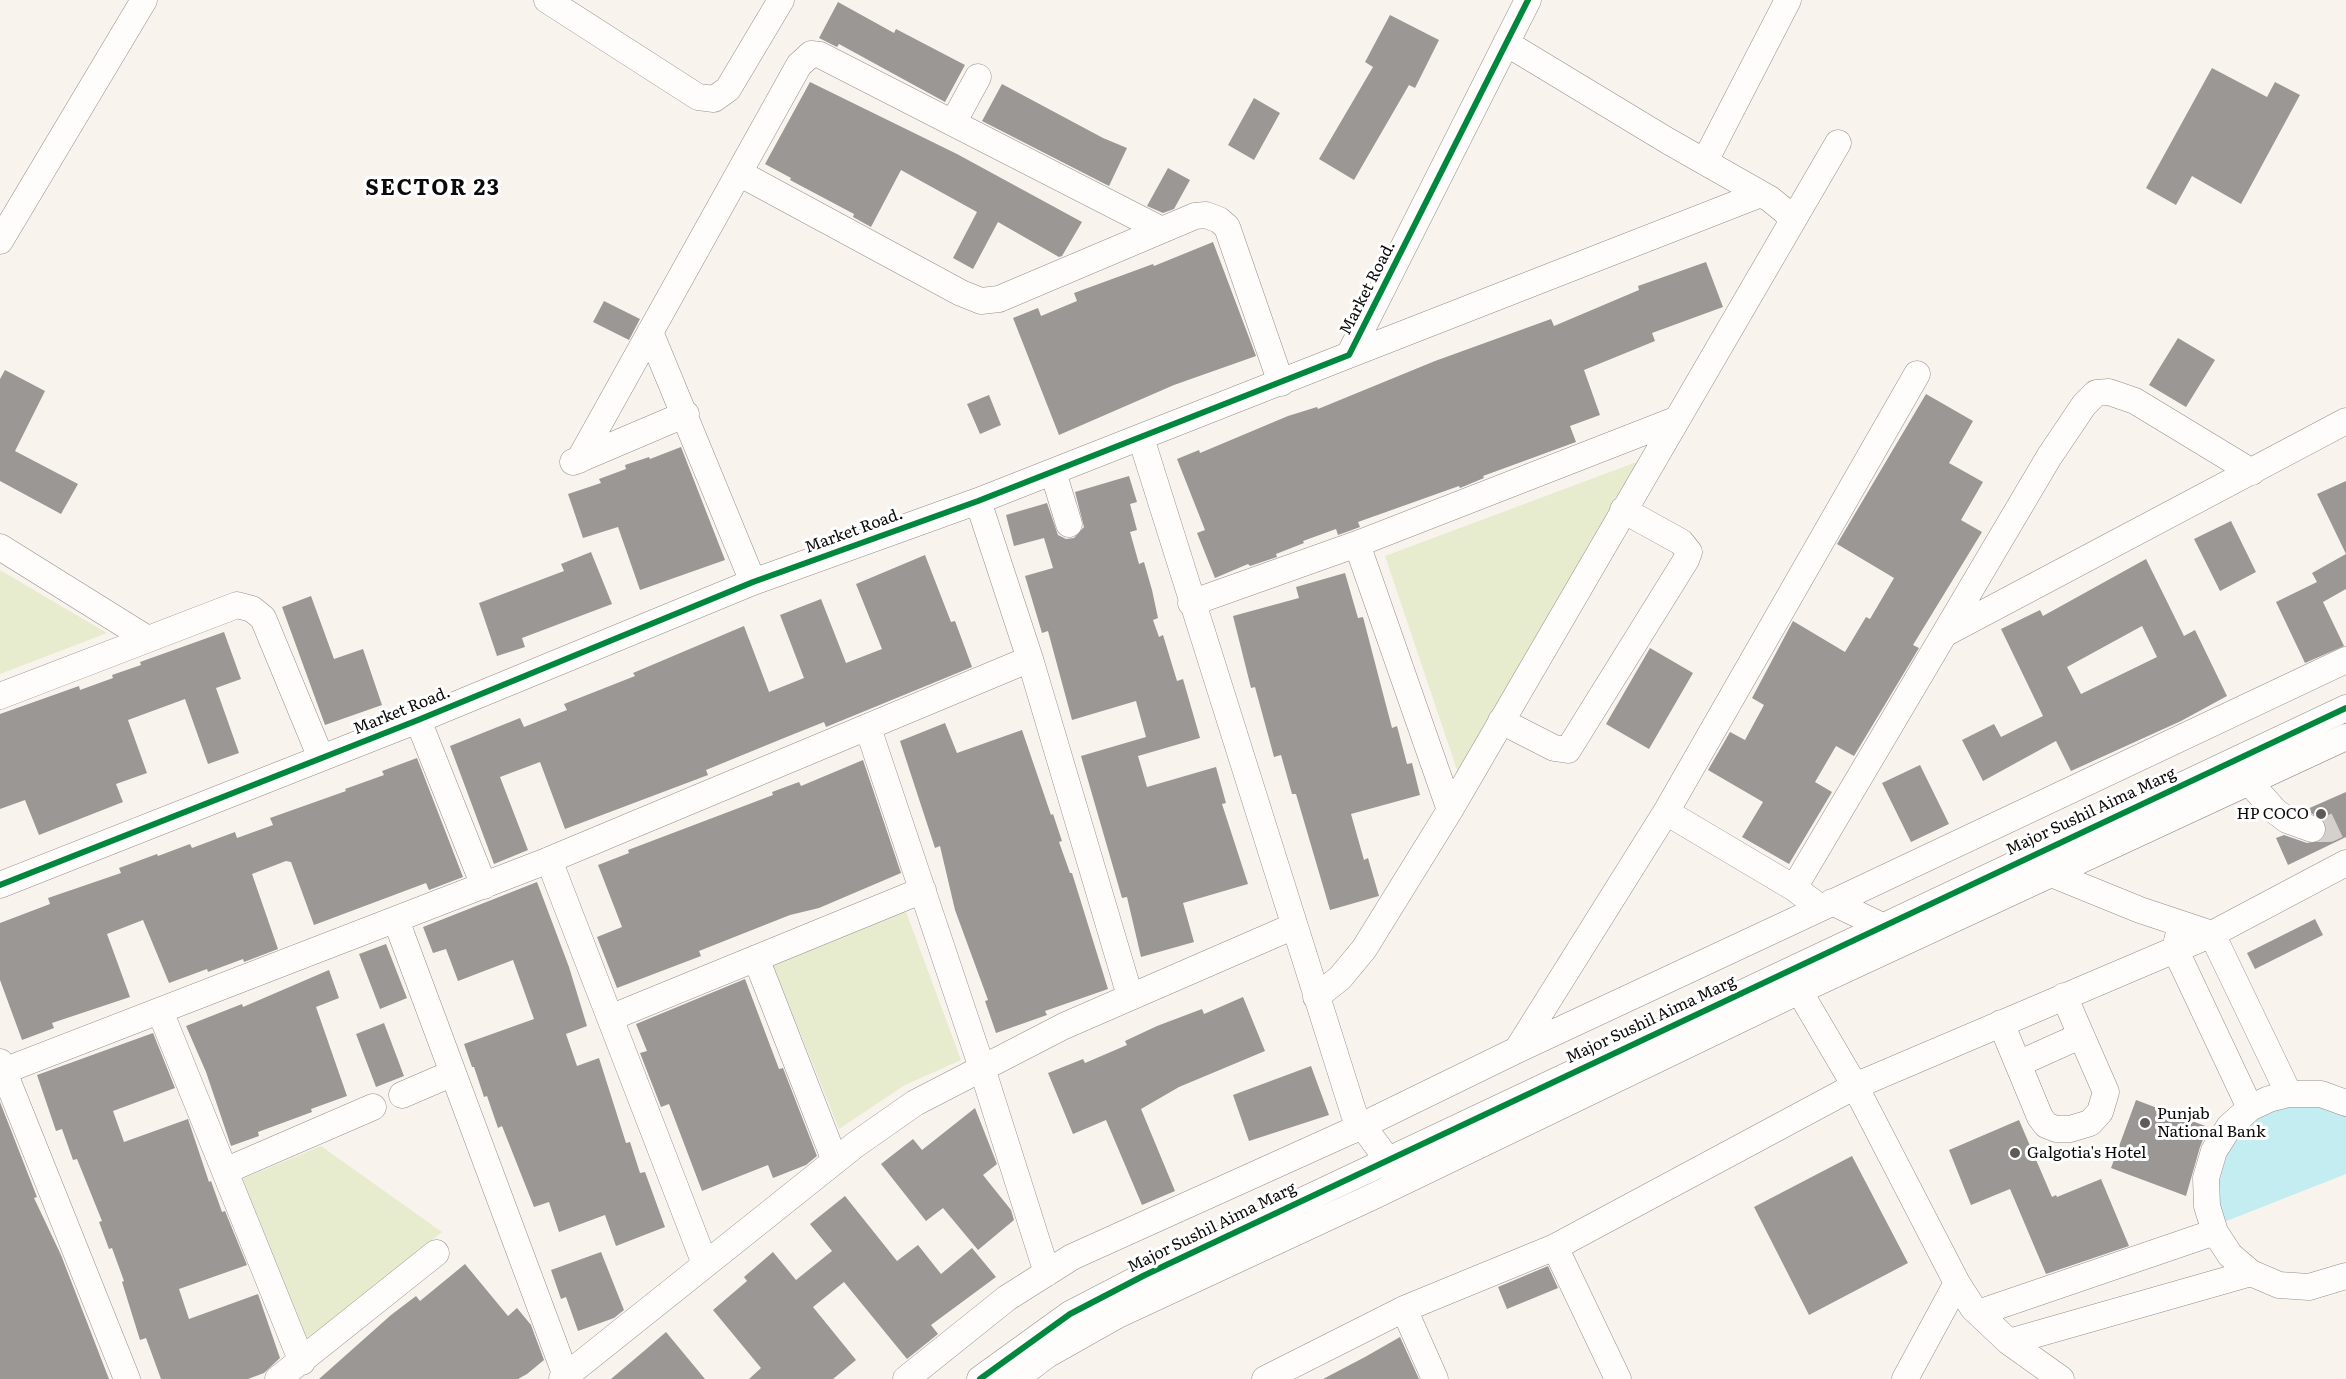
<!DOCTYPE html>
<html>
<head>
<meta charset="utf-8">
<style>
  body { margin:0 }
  canvas { display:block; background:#f9f3ed }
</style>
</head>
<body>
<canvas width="2346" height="1379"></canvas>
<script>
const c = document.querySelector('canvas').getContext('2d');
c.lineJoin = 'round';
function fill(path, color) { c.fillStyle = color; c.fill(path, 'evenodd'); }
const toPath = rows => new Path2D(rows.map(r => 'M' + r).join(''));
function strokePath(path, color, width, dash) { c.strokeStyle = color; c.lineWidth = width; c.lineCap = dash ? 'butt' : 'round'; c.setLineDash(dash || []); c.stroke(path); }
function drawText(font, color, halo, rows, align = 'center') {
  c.font = font + ' Literata,serif'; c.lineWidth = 6; c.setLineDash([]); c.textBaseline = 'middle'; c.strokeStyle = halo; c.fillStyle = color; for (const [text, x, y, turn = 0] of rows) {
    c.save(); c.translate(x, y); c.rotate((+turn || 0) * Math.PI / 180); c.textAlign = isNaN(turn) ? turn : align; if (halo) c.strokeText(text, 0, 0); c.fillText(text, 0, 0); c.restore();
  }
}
fill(toPath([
  [1642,460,1458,773,1385,556],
  [0,570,107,633,0,674],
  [905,909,961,1060,905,1085,839,1129,772,963],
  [321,1146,442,1232,307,1339,242,1179]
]), '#e8ecce');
fill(toPath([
  [2300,1101,2346,1114,2346,1174,2219,1224,2210,1187,2229,1138,2268,1110]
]), '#c4edf2');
fill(toPath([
  [838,2,894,33,896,29,965,65,945,102,839,44,837,47,819,38],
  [1390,15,1439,40,1415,88,1409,85,1354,180,1319,159,1373,67,1365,62],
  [2212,68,2267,97,2275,82,2300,95,2241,204,2192,176,2176,205,2146,188],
  [810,82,957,154,1082,222,1062,256,1059,257,998,222,973,269,953,258,977,212,901,170,871,227,853,217,854,214,790,180,791,178,765,164],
  [1002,84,1103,138,1127,148,1109,186,982,121],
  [1254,98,1280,113,1254,160,1228,145],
  [1168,168,1190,180,1174,209,1163,213,1147,206],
  [1213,242,1256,356,1174,385,1059,435,1013,318,1038,308,1041,316,1077,301,1074,293,1153,264,1154,266],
  [1706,262,1723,307,1652,333,1655,341,1584,370,1600,415,1570,426,1576,442,1483,476,1484,478,1460,488,1459,486,1358,522,1360,527,1352,530,1338,535,1336,529,1303,541,1304,543,1276,554,1277,557,1250,566,1248,564,1215,578,1197,533,1205,530,1177,459,1199,450,1200,453,1288,416,1317,407,1318,409,1435,361,1551,319,1554,326,1639,290,1638,286],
  [604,301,640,319,629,340,593,322],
  [2178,338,2215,360,2186,407,2149,385],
  [5,370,45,391,15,451,78,484,61,514,0,481,0,379],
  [1926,394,1973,421,1949,463,1983,482,1961,520,1982,532,1913,645,1919,648,1854,756,1836,746,1815,782,1832,792,1789,864,1742,837,1763,802,1708,770,1730,732,1745,740,1764,705,1752,698,1793,621,1845,652,1866,617,1870,619,1894,578,1837,544],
  [989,395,1001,425,980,434,967,404],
  [681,447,725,560,640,590,618,527,583,538,568,494,601,483,599,479,626,469,625,465,649,457,650,459],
  [1129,476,1137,502,1130,504,1137,530,1130,532,1139,564,1144,562,1152,590,1158,618,1153,620,1159,637,1163,635,1177,681,1183,679,1200,738,1138,756,1147,787,1216,767,1226,803,1222,804,1248,884,1183,903,1194,942,1141,957,1127,897,1122,898,1081,756,1146,737,1136,701,1072,720,1048,631,1042,633,1025,576,1053,568,1044,538,1014,546,1006,515,1047,503,1058,535,1066,539,1074,538,1084,527,1075,492],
  [2346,481,2346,589,2323,602,2344,646,2305,663,2276,602,2317,582,2312,573,2346,554,2317,494],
  [2231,521,2256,572,2220,591,2194,539],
  [591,552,612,604,522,638,525,647,497,656,479,603,564,571,561,564],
  [925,555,951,622,955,621,972,667,826,727,824,722,784,738,706,770,708,775,565,829,540,762,500,777,528,850,494,864,450,746,520,718,524,727,567,710,564,704,635,676,633,673,744,626,769,692,804,678,780,615,821,599,846,663,882,649,856,584],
  [2146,559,2184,636,2195,630,2227,696,2181,721,2071,771,2056,741,1983,781,1962,740,1994,724,2001,737,2043,716,2001,629,2040,610,2043,616],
  [2142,626,2157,657,2081,694,2067,667],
  [1345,573,1358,618,1363,617,1392,728,1397,726,1407,764,1412,763,1420,795,1351,814,1364,860,1368,858,1379,896,1330,910,1296,794,1292,794,1281,755,1274,757,1255,687,1251,688,1233,616,1299,598,1296,587],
  [311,596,334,659,363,649,382,705,325,725,282,607],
  [224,632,241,679,216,688,239,753,208,764,185,699,128,720,147,773,116,784,123,802,39,835,25,800,0,809,0,714,79,686,80,690,113,678,112,675,141,665,140,662],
  [1650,648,1693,673,1649,749,1606,724],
  [945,723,957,753,1022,730,1051,815,1053,814,1062,841,1059,842,1070,873,1072,873,1108,989,1045,1011,1047,1015,996,1033,985,1001,988,1000,955,910,940,846,935,848,900,741],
  [417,758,463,877,429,890,426,883,314,925,291,862,286,861,252,874,278,949,244,962,243,959,208,972,207,969,169,983,143,920,107,934,130,997,52,1023,54,1028,22,1040,0,980,0,923,50,904,48,898,121,873,119,868,157,854,158,856,190,844,192,848,235,832,237,838,273,825,270,818,346,791,345,789,384,775,382,771],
  [863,760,901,873,819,908,790,915,699,951,701,956,617,988,597,937,622,927,598,865,629,853,628,850,773,795,772,792,799,782,801,786],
  [1920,765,1949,824,1911,842,1882,783],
  [2346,792,2346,837,2288,865,2276,838,2284,835,2307,843,2321,841,2326,834,2324,820,2305,810],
  [537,882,569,967,587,1026,566,1034,577,1066,599,1058,626,1143,630,1142,640,1173,645,1172,665,1227,616,1246,605,1215,559,1232,549,1202,534,1207,502,1126,498,1128,487,1096,484,1097,474,1067,472,1067,464,1044,534,1019,513,960,458,981,446,949,433,953,423,927],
  [2315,919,2323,935,2255,969,2247,953],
  [386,944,407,998,380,1009,359,954],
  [329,970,339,998,316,1007,347,1096,311,1109,312,1112,258,1132,259,1136,231,1146,206,1072,186,1026,242,1004,243,1007],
  [745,979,779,1069,783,1068,817,1156,806,1165,773,1178,768,1165,702,1191,669,1104,661,1107,640,1053,647,1051,636,1024],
  [1243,997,1265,1051,1179,1087,1141,1109,1175,1191,1142,1205,1106,1120,1073,1134,1048,1073,1083,1059,1085,1063,1127,1045,1125,1041,1157,1026,1202,1009,1204,1014],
  [384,1023,404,1076,376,1087,356,1034],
  [153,1033,175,1088,113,1111,124,1142,188,1119,209,1182,211,1181,222,1212,225,1211,247,1265,179,1289,189,1319,258,1294,280,1358,264,1373,248,1379,161,1379,146,1338,140,1340,122,1282,124,1281,112,1248,109,1249,99,1222,102,1221,77,1159,73,1160,62,1129,56,1131,37,1075],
  [1311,1066,1329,1115,1249,1141,1233,1095],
  [2136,1100,2208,1127,2200,1147,2186,1196,2111,1168],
  [0,1102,37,1197,34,1198,61,1255,109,1379,0,1379],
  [975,1108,997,1164,983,1175,1011,1210,1014,1220,978,1250,943,1208,926,1221,881,1164,913,1139,922,1150],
  [2019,1120,2052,1197,2056,1195,2057,1197,2101,1179,2129,1246,2046,1274,2010,1189,1971,1205,1949,1150],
  [1852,1156,1908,1263,1809,1315,1754,1207],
  [845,1196,897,1261,918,1245,941,1274,972,1248,996,1277,931,1325,938,1334,907,1359,844,1282,813,1307,856,1360,833,1379,749,1379,761,1368,713,1310,747,1281,744,1277,773,1252,796,1280,832,1251,810,1224],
  [601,1252,624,1310,614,1318,578,1331,566,1297,561,1299,551,1270],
  [465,1264,508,1316,517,1308,531,1325,544,1360,527,1374,518,1379,319,1379,391,1315,416,1296,420,1301],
  [1548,1266,1558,1288,1507,1309,1498,1287],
  [666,1332,705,1379,611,1379,644,1351],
  [1400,1337,1419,1379,1323,1379,1365,1357]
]), '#9b9794');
strokePath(toPath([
  [2312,829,2329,829,2346,821]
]), '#d5d0cb', 26, [26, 13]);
const minor = toPath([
  [547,0,698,97,714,99,728,89,781,0],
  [1506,43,1668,141,1770,199,1786,212,1791,220],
  [953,123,978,77],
  [1705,161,1788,0],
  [739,173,961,293,981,301,999,299,1195,216,1206,215,1219,220,1227,227,1281,383],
  [0,241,144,0],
  [650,332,753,582],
  [1349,355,1761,194],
  [1141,438,1354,1114,1387,1159,1395,1175],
  [579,460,799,65,811,54,820,55,1160,229],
  [573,462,686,414],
  [1053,472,1069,524],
  [978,501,1030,659,1130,996],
  [1357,544,1450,810],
  [0,547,146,638],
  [1191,603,1357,544,1675,420],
  [1946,633,2346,421],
  [0,696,237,605,252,609,263,618,321,758],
  [418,720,484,886],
  [1501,721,1554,748,1568,750,1686,560,1689,552,1681,542,1623,510],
  [868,728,982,1068,1047,1273],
  [2243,770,2250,783,2275,811,2287,820,2312,829],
  [1666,812,1794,888,1821,908,2346,660],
  [549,860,705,1264],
  [2054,875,2140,910,2212,934,2289,1094],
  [0,885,418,720,753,582,978,501,1349,355,1528,0],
  [1794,888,2049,457,2084,405,2096,393,2109,392,2135,401,2252,472],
  [1832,902,1882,926],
  [396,920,566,1376],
  [2179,933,2175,949,2250,1108],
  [756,958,835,1161],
  [1791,977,1855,1086,1957,1283,1973,1308,2009,1342,2061,1379],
  [1316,997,1340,978,1364,949,1450,810,1838,143],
  [160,1011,302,1362],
  [610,1018,923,890],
  [2001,1023,2040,1117,2046,1125,2056,1129,2070,1129,2090,1123,2100,1112,2106,1092,2064,996],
  [1517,1050,1666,812,1917,374],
  [0,1062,127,1379],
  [2018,1064,2080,1036],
  [4,1071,549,860,1030,659],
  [402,1095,453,1073],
  [2346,1103,2321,1094,2289,1094,2269,1099,2250,1108,2229,1127,2214,1151,2206,1178,2207,1206,2215,1232,2230,1255,2251,1273,2279,1285,2309,1287,2346,1276],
  [225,1171,373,1107],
  [1555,1247,1618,1379],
  [1404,1309,1435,1379],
  [1978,1313,2215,1232],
  [2009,1342,2251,1273],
  [278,1379,436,1253],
  [562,1379,855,1145,915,1103,1064,1026,1294,926],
  [906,1379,1007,1298,1072,1257,1351,1131,1517,1050,1821,908],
  [980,1379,1070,1314,1145,1275,2346,708],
  [1015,1379,1047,1355,1118,1315,1374,1196,1799,991,2346,737],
  [1265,1379,1404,1309,1555,1247,1855,1086,2212,934,2346,863],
  [1905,1379,1957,1283]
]);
strokePath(minor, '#928f8c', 27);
strokePath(minor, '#fefdfc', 26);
strokePath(toPath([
  [0,885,418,720,753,582,978,501,1349,355,1528,0],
  [980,1379,1070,1314,1145,1275,2346,708]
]), '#00873e', 6);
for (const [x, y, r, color] of [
  [2321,814,6,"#5e5c59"],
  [2145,1123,6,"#5e5c59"],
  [2015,1153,6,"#5e5c59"]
]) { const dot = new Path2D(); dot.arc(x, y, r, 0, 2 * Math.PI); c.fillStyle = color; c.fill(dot); strokePath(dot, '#fff', 2); }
drawText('16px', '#0a0a0a', '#fff', [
  ["Market Road.",1368,288,-63],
  ["Market Road.",854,531,-20],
  ["Market Road.",402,711,-22],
  ["Major Sushil Aima Marg",2091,812,-25],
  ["Major Sushil Aima Marg",1651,1020,-25],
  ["Major Sushil Aima Marg",1212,1228,-26]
]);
drawText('16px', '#0a0a0a', '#fff', [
  ["HP COCO",2309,814,"right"],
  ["Punjab",2157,1114],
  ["National Bank",2157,1132],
  ["Galgotia's Hotel",2027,1153]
], 'left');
c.letterSpacing = '1.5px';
drawText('bold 22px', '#0a0a0a', '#fff', [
  ["SECTOR 23",433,189]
]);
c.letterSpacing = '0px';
</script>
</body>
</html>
